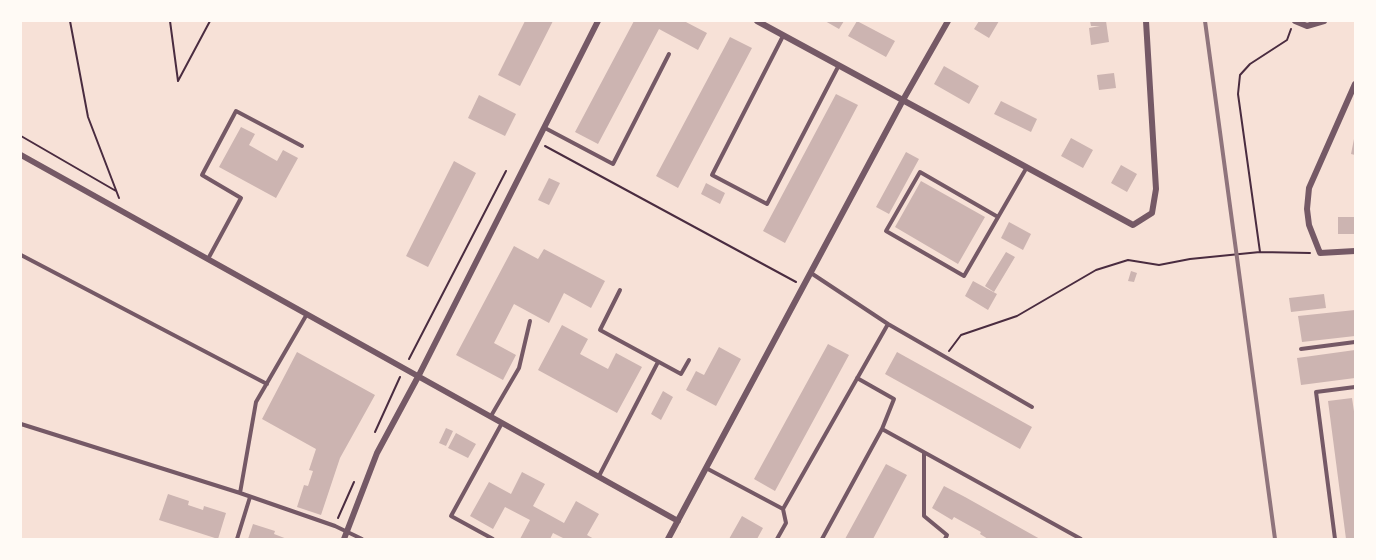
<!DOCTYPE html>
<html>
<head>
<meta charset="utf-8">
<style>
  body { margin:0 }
  #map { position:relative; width:1376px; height:560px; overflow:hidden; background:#f7e1d7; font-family:"Nunito Sans",sans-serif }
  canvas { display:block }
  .frame { position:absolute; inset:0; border:22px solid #fffaf5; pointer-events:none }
</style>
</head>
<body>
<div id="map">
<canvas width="1376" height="560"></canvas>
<div class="frame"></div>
</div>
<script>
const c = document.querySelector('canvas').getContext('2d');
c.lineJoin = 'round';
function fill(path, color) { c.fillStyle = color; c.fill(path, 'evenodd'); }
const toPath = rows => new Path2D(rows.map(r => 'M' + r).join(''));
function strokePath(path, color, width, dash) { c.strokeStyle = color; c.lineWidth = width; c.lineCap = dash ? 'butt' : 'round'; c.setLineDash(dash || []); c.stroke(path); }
fill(toPath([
  [525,21,553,21,520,86,498,75],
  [634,21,684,21,707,33,698,50,659,29,598,144,575,132],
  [825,21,844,21,839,29],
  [857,21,895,41,886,57,848,36],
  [979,21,999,21,989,38,974,29],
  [1090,21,1106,21,1109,42,1091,45,1089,28,1100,26,1091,26],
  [730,37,752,48,678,188,656,176],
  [944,66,979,86,969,104,934,84],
  [1114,73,1116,88,1099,90,1097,75],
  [836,94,858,105,785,243,763,231],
  [479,95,516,114,505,136,468,118],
  [1001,101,1037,119,1031,132,994,114],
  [241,127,255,134,249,145,277,161,283,150,298,158,276,198,219,167],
  [1071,138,1093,150,1083,168,1061,156],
  [1354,139,1355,139,1355,155,1351,154],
  [906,152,919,159,889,214,876,207],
  [454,161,476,173,428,267,406,256],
  [1121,165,1137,174,1127,192,1111,183],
  [549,178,560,183,549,205,538,200],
  [921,181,985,217,958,264,895,227],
  [706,183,725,193,720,204,701,194],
  [1338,217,1355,217,1355,234,1338,234],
  [1009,222,1031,234,1023,250,1001,238],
  [514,246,538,259,544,249,605,281,591,308,564,293,549,323,514,304,494,343,516,355,503,380,456,355],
  [1006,252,1015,257,994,292,985,286],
  [1131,271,1137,273,1134,282,1128,281],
  [973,281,997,294,988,310,965,296],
  [1324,294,1326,308,1291,312,1289,298],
  [1355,310,1355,336,1302,342,1298,316],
  [562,325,588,339,580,354,608,369,616,353,642,367,617,413,538,370],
  [828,344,849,355,775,491,754,479],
  [719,347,741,359,716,406,686,390,696,371,704,375],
  [1355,350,1355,378,1301,385,1297,358],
  [297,352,375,395,340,458,321,515,297,507,304,485,308,486,313,471,309,470,316,449,262,419],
  [897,352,1032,427,1020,449,885,374],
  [663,391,673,397,661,420,651,414],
  [1352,398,1355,418,1355,539,1346,539,1328,401],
  [446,428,453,431,446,446,439,443],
  [456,433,476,444,468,458,448,448],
  [886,464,907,475,873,539,845,539],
  [522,472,545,484,533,506,564,523,576,501,599,514,587,535,594,539,565,539,553,533,550,539,520,539,530,520,505,507,493,529,470,516,489,482,511,494],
  [944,486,965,497,1040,539,988,539,980,534,981,532,954,517,952,520,932,508],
  [168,494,189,501,188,505,203,510,204,506,226,513,218,539,159,520],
  [742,516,763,528,757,539,729,539],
  [253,524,275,531,274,534,287,539,248,539]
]), '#ccb4b1');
strokePath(toPath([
  [70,21,88,117,119,198],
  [170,21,178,81],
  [178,81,210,21],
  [21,136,116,191],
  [545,146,796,282],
  [1260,252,1238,94,1240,75,1250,64,1287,40,1291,29],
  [949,351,961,335,1017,316,1096,270,1128,260,1159,265,1190,259,1260,252,1310,253],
  [409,359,506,171],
  [375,432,400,377],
  [338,518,354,482]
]), '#4a2c40', 2);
strokePath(toPath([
  [783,36,712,175,767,204,839,65],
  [545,128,613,164,669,54],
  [998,217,920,172,886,231,964,276,1027,167],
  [21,255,267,384],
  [208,259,241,198,202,175,236,111,302,146],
  [811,273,888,324,1032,407],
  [620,290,600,330,681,374,689,360],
  [1301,349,1355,342],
  [491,416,519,368,530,321],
  [21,424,240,493,335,526,362,539],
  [882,429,1081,539],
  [924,453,924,516,947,535,945,539],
  [706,468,783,509],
  [599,476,658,362],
  [240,493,256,402,307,314],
  [237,539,250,497],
  [493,539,451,516,502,423],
  [777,539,786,523,783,509,888,324],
  [822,539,882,429,894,399,857,378],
  [1335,539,1316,392,1355,387]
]), '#755966', 4);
strokePath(toPath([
  [757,21,1133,225,1152,213,1156,189,1146,21],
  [1295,21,1307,26,1324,21],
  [1355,84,1309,188,1307,209,1309,225,1320,253,1355,251],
  [21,155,678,521],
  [344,539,377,453,419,375,598,21],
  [668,539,903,100,948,21]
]), '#755966', 6);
strokePath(toPath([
  [1205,21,1275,539]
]), '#8f747c', 4);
</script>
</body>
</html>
